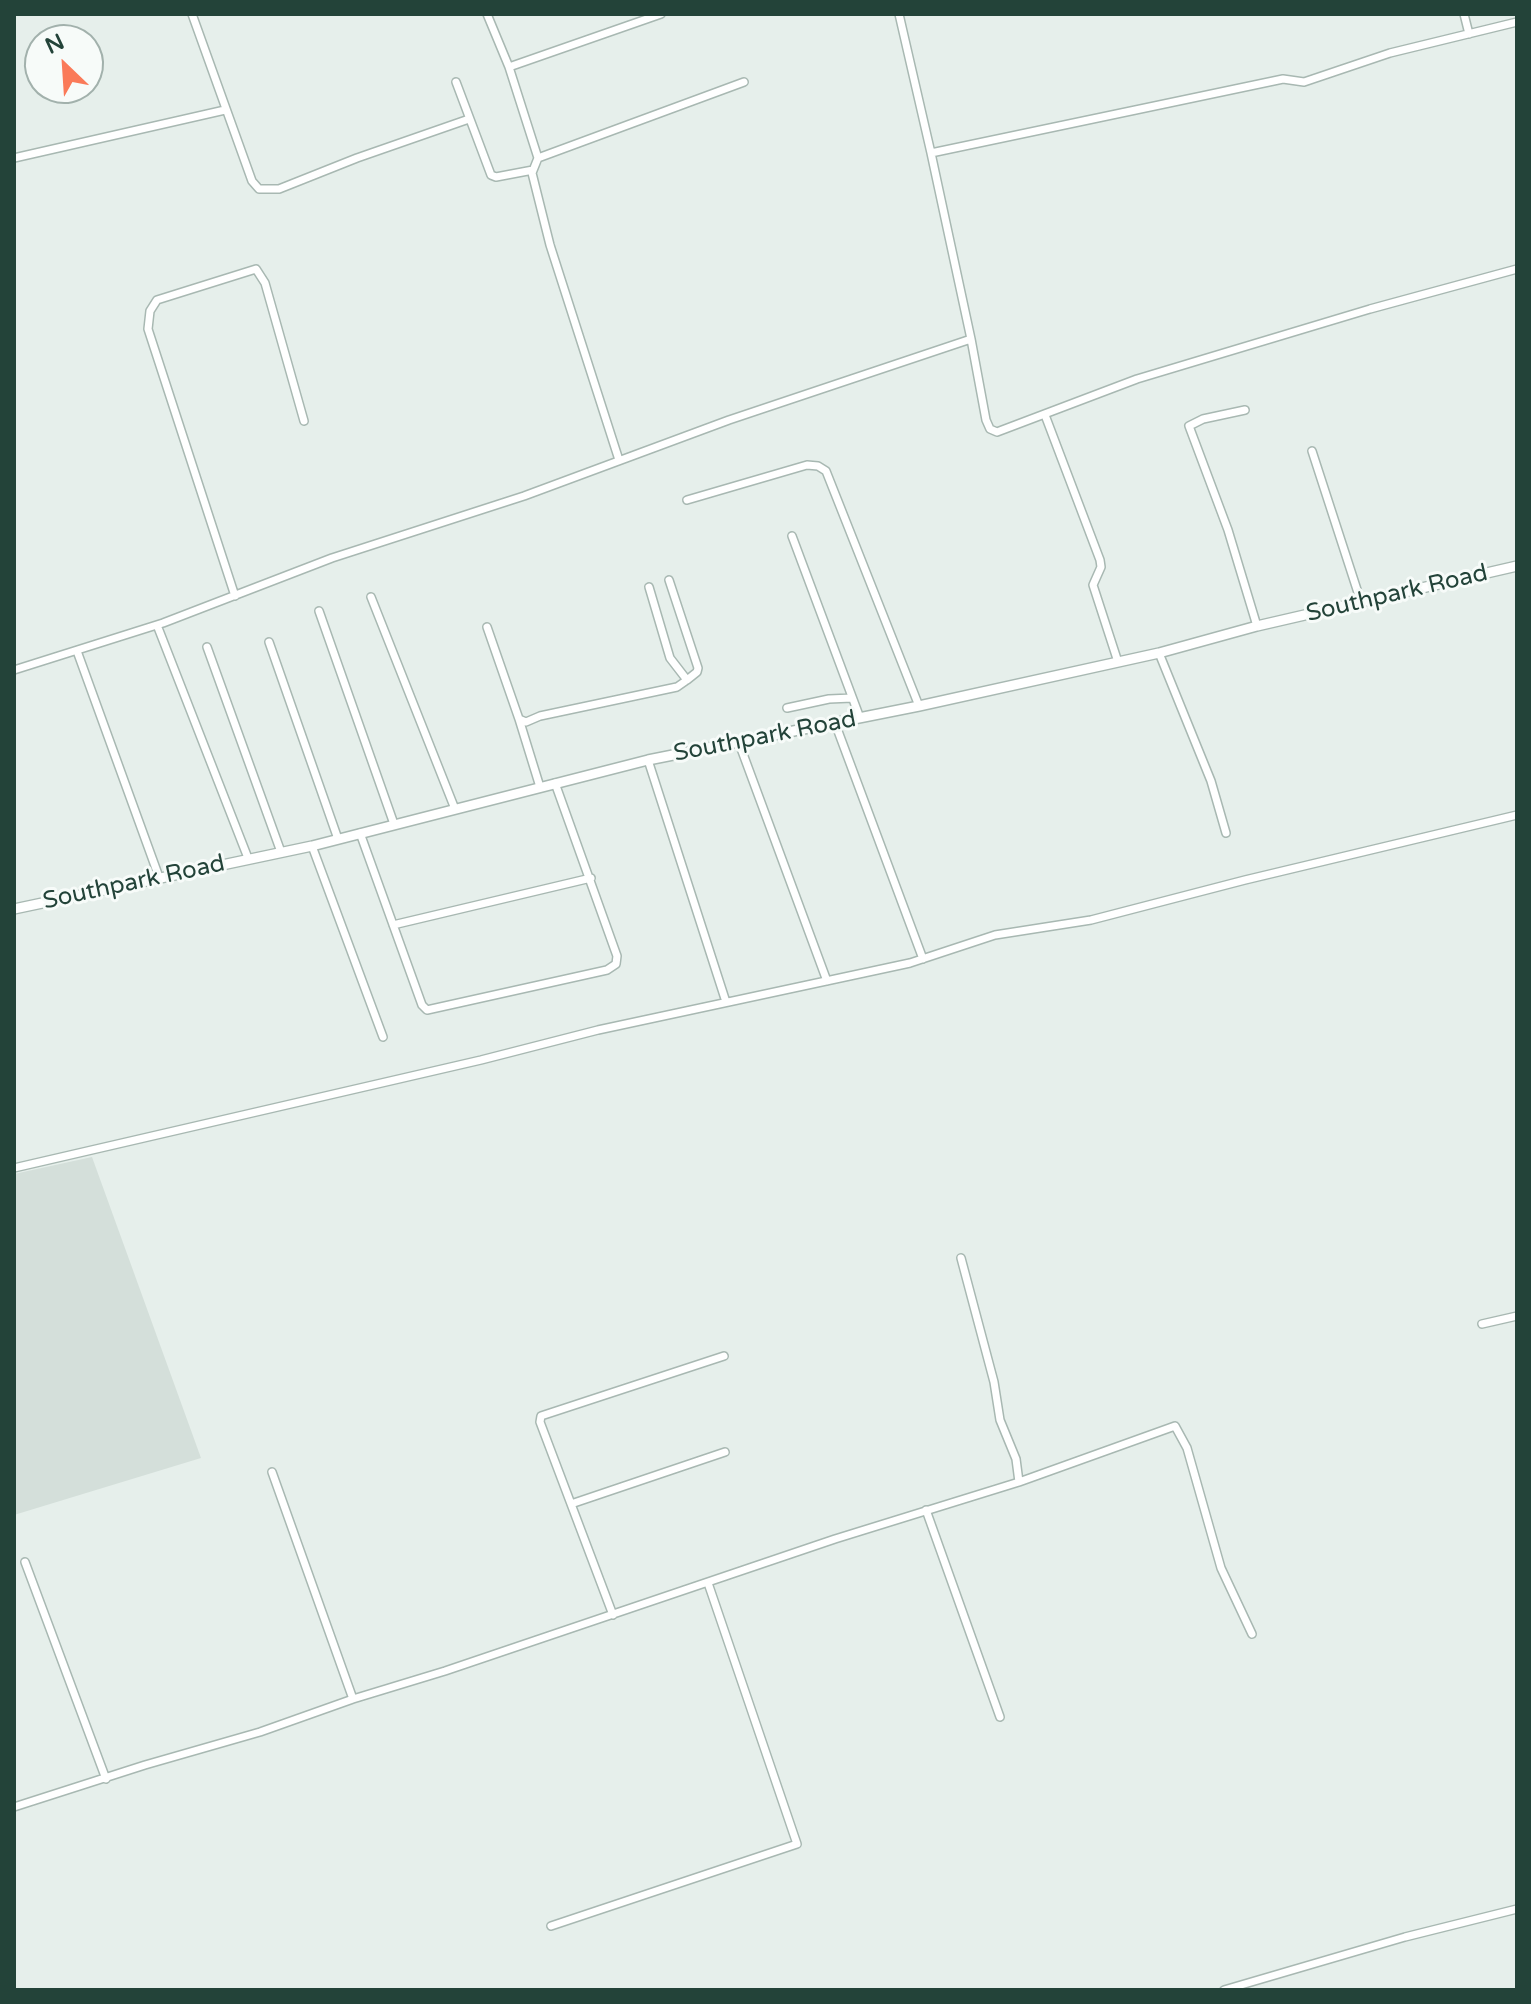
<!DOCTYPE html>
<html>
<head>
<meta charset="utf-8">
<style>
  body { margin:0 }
  #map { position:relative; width:1531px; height:2004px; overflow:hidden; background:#e6efeb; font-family:"Varela Round",sans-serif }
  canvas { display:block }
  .frame { position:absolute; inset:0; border:16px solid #234339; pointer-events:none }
  .north { position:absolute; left:24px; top:24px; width:80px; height:80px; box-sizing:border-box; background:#f7fbf9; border:2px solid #a2b1ac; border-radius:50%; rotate:335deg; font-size:22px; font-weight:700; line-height:32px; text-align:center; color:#234339 }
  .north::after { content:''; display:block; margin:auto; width:28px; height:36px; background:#fa7a59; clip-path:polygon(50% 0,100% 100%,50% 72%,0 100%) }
</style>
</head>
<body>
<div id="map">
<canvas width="1531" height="2004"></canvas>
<div class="frame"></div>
<div class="north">N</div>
</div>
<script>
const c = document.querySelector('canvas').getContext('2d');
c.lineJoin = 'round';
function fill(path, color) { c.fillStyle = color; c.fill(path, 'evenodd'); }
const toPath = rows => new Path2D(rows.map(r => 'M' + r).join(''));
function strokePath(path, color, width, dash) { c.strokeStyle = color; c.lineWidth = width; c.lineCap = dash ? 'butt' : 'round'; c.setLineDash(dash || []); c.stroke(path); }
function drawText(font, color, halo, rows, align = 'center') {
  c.font = font + ' "Varela Round",sans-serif'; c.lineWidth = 6; c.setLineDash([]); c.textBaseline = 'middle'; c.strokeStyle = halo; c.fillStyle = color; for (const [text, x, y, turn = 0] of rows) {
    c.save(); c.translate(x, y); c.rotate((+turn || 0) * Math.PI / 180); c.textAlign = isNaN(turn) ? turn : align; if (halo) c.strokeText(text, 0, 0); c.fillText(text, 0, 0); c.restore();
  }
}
fill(toPath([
  [92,1157,201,1458,14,1515,14,1174]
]), '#d4dfda');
const minor = toPath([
  [192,14,252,181,259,189,279,189,357,158,469,119],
  [487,14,509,67,538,158,532,173,550,245,619,460],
  [899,14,931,153,1283,79,1304,82,1390,53,1517,22],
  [1464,14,1469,34],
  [509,67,661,14],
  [456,82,491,175,496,177,533,170],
  [931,153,971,339],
  [14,158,225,110],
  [538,158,744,82],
  [1245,410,1203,419,1189,426,1228,530,1257,626],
  [1045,415,1100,560,1101,567,1093,585,1118,662],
  [1312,451,1361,602],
  [687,500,807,465,818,466,826,471,919,706],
  [792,536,860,718],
  [649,587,670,658,687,680,697,672,698,668,669,580],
  [235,596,148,329,150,311,157,300,256,269,265,283,304,421],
  [371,597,455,809],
  [319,611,394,824],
  [157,625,248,858],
  [487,627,519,719,526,722,540,716,677,687,687,680],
  [269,642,338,839],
  [207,647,281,852],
  [77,651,159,877],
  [1159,653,1211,781,1226,833],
  [14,670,163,623,332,558,524,496,729,420,971,339,986,420,990,429,997,432,1137,379,1370,309,1517,269],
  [787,708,829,699,852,698],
  [519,719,540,787],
  [835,723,923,959],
  [739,743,827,981],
  [648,760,726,1002],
  [360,833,422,1005,427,1010,607,970,616,964,617,956,555,783],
  [312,846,383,1037],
  [393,925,591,878],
  [14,1168,481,1060,598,1030,910,963,995,935,1091,920,1245,880,1517,815],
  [961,1258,994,1382,1000,1420,1016,1459,1019,1482],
  [1482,1324,1517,1316],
  [272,1472,353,1699],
  [571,1504,725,1452],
  [926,1510,1000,1717],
  [25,1562,106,1779],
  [613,1615,540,1422,541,1416,724,1356],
  [14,1807,145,1765,260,1732,353,1699,445,1671,835,1539,1019,1482,1175,1426,1187,1448,1221,1568,1252,1634],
  [551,1926,797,1844,708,1583],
  [1224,1990,1405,1937,1517,1909]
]);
const tertiary = toPath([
  [14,909,312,846,648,760,919,706,1159,653,1257,626,1517,566]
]);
strokePath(minor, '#a8b8b2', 10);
strokePath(tertiary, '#a8b8b2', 12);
strokePath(minor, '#fff', 7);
strokePath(tertiary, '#fff', 9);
drawText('24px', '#234339', '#f7fbf9', [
  ["Southpark Road",1397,594,-13],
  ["Southpark Road",765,737,-11],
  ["Southpark Road",134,883,-12]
]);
</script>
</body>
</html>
